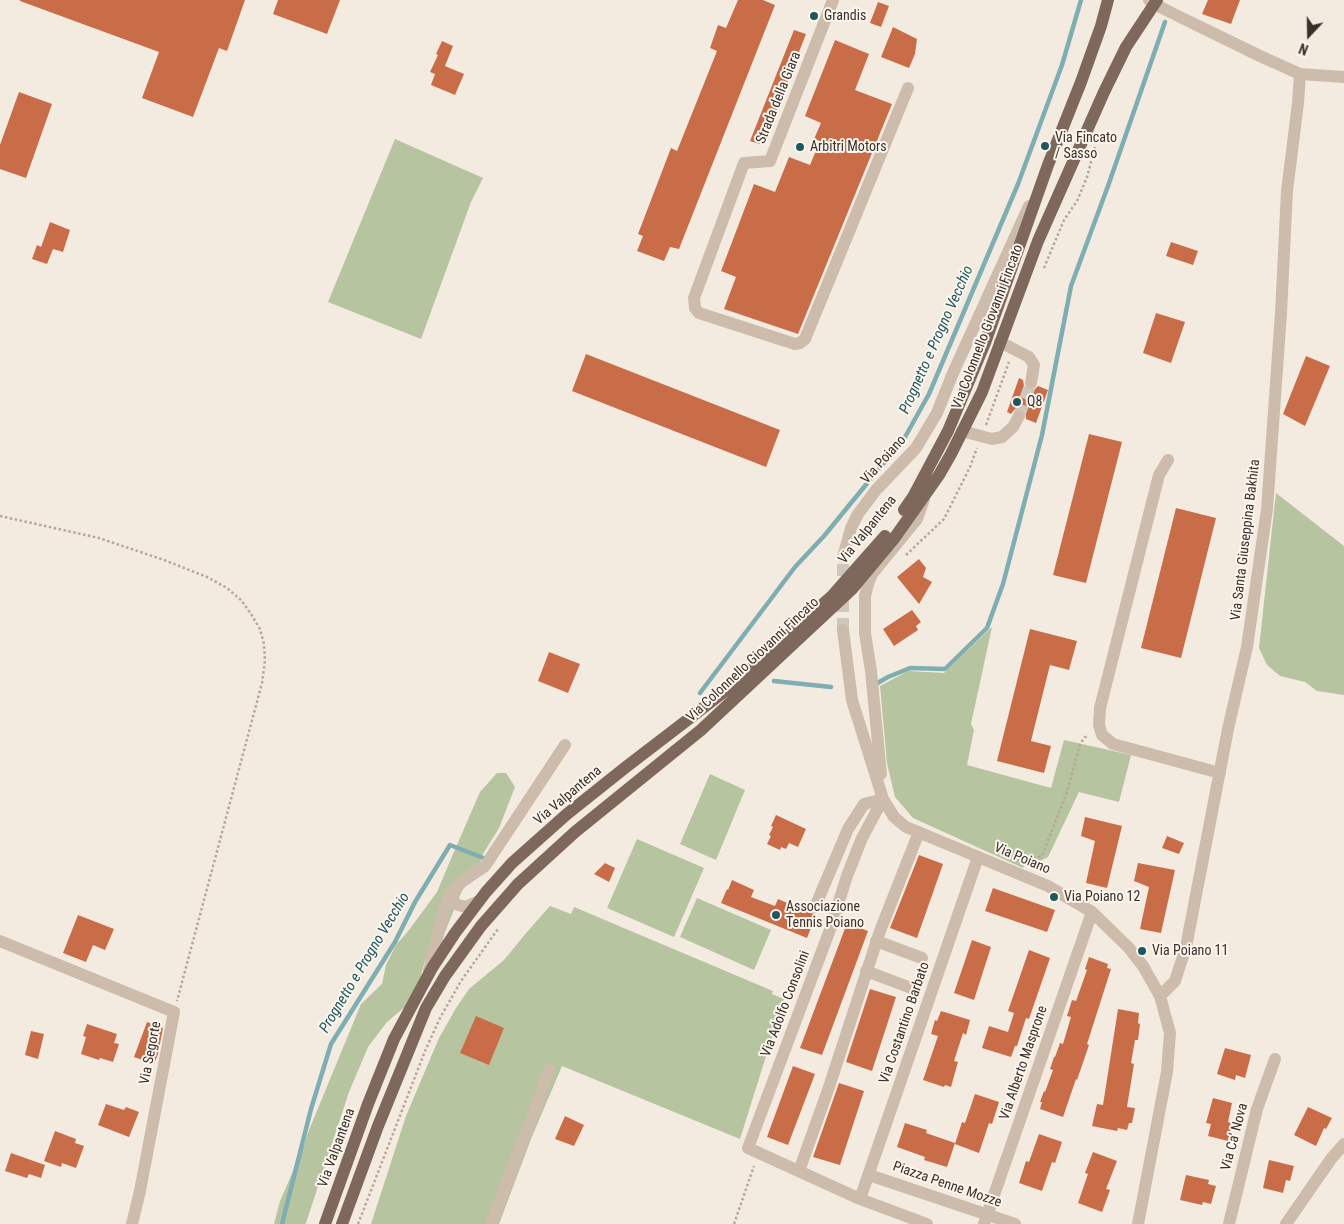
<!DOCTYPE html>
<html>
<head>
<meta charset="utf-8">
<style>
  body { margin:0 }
  #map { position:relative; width:1344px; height:1224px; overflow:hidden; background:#f4ebe0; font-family:"Roboto Condensed",sans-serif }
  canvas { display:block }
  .north { position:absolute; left:1284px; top:10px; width:50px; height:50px; -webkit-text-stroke:4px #fbf5ed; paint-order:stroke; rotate:201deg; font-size:14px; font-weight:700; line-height:20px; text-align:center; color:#3a302a }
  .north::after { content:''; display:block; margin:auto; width:18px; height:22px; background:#3a302a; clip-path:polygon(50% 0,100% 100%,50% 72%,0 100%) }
</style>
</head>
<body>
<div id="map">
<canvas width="1344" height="1224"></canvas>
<div class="north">N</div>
</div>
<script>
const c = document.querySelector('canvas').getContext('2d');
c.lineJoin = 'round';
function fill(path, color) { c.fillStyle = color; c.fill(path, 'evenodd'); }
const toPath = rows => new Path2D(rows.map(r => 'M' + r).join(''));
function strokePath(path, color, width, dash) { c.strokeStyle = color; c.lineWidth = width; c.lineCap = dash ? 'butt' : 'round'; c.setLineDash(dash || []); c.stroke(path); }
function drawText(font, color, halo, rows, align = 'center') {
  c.font = font + ' "Roboto Condensed",sans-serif'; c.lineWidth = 4; c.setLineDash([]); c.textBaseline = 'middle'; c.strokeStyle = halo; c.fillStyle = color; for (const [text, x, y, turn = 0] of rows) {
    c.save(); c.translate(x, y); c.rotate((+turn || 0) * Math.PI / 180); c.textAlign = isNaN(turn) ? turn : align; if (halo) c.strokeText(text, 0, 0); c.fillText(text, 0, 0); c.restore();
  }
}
fill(toPath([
  [395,139,483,178,471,202,421,339,328,302],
  [1276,493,1344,546,1344,695,1317,691,1305,682,1280,676,1267,665,1259,648],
  [992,627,971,724,974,730,967,765,1051,788,1064,740,1131,755,1119,802,1079,792,1048,857,1040,861,1025,863,1023,868,913,818,895,797,887,763,880,686,908,671,944,673],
  [497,773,506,773,515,787,499,828,483,854,474,879,464,887,460,895,441,942,431,949,425,961,417,989,412,1001,387,1022,368,1047,349,1092,306,1223,305,1224,274,1224,280,1201,304,1146,307,1135,361,1004,382,984,386,965,396,945,409,930,437,892,453,854,480,792],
  [710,774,745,790,716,860,680,844],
  [637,839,704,868,674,937,607,908],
  [697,898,771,930,754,970,680,937],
  [550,906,571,914,574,907,773,991,772,994,784,999,740,1139,562,1066,531,1139,499,1224,371,1224,406,1116,439,1038,456,1008,469,989,504,960,527,932]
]), '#b6c49f');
strokePath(toPath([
  [774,681,831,687],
  [874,685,888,677,910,668,945,669,987,628,1003,584,1042,435,1071,286,1108,186,1165,22],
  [700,693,795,567,824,536,905,437,929,394,1018,184,1062,65,1081,0],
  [282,1224,311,1109,331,1044,395,942,415,902,450,845,486,859]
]), '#7eaeb2', 4.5);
fill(toPath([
  [20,0,245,0,227,51,219,48,193,117,142,98,159,52,20,1],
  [278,0,340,0,327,34,273,14],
  [738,0,763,0,775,5,679,249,670,247,664,261,637,251,643,236,638,234,671,148,677,151,717,51,710,48,718,25,726,28],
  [1208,0,1240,0,1231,24,1202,14],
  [878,2,889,6,881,27,870,23],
  [893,27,917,39,915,54,909,68,881,57],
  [794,30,806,34,763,145,750,141],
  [835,40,869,54,855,90,892,104,798,334,724,309,736,277,721,271,754,184,775,192,789,157,810,165,820,141,814,139,821,123,805,116],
  [442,41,453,46,445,66,464,74,455,95,431,85,435,74,430,72,438,55,436,54],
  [19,92,52,104,26,178,0,169,0,145],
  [50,222,70,230,63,252,53,249,47,264,32,259,37,245,41,247],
  [1171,242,1198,251,1193,265,1166,256],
  [1156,313,1185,322,1171,363,1143,353],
  [586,354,780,430,766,467,572,391],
  [1306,356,1330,366,1305,426,1283,414],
  [1019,378,1023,380,1024,386,1029,391,1034,390,1038,386,1048,390,1036,423,1026,419,1026,412,1022,409,1015,409,1011,414,1007,412],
  [1089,434,1122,442,1086,583,1053,575],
  [1176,508,1216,518,1181,658,1141,648],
  [919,559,926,568,923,577,932,582,919,604,897,577],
  [912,610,921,622,916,626,918,630,894,646,883,629],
  [1030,629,1077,641,1069,670,1050,665,1031,741,1051,746,1044,773,997,761],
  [549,652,580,664,568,693,538,681],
  [776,815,806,829,798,847,789,843,786,849,781,847,780,850,767,844,771,836,769,835,773,827,771,826],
  [1085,817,1122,826,1107,888,1086,883,1095,841,1081,836],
  [1167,836,1184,843,1179,854,1162,848],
  [919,855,943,864,917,938,890,928],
  [605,863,615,868,609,882,594,874],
  [1138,863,1175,870,1161,933,1140,929,1149,887,1134,881],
  [732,880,754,890,751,897,775,906,778,899,816,915,807,938,721,903,727,889,728,890],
  [993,888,1055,910,1047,932,985,911],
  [78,915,114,929,105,950,93,945,86,962,63,953],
  [847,923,868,931,822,1055,800,1048],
  [972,940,991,947,974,1000,954,993],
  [1029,950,1050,958,1029,1019,1026,1018,1017,1046,1015,1046,1011,1057,982,1048,989,1026,1008,1032,1014,1013,1008,1011],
  [1089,957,1108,964,1107,968,1111,969,1087,1044,1089,1045,1077,1080,1076,1079,1063,1117,1040,1109,1042,1102,1040,1102,1044,1091,1045,1092,1053,1070,1050,1069,1054,1057,1055,1057,1060,1043,1063,1044,1071,1017,1067,1016,1072,1000,1076,1001,1087,970,1085,969],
  [870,989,896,997,872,1071,846,1062],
  [1118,1009,1139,1013,1138,1023,1140,1024,1138,1040,1135,1040,1131,1063,1134,1064,1127,1107,1135,1108,1132,1123,1129,1123,1127,1130,1118,1128,1117,1131,1092,1126,1097,1104,1103,1105],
  [941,1011,970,1020,966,1035,963,1033,954,1061,958,1062,951,1087,945,1085,944,1087,923,1080,938,1036,931,1034,935,1020,937,1021],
  [476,1016,504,1028,489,1065,460,1053],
  [147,1022,163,1028,158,1054,154,1064,134,1057],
  [87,1024,117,1034,114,1043,119,1044,113,1062,100,1058,99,1060,81,1054,86,1037,83,1036],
  [31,1031,44,1034,38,1059,25,1055],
  [1225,1048,1251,1055,1245,1078,1236,1075,1235,1080,1217,1074],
  [793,1066,815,1074,788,1145,767,1137],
  [839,1083,864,1091,840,1165,813,1157],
  [975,1094,999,1102,992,1124,989,1123,979,1153,955,1144,962,1122,965,1123],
  [1213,1098,1232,1103,1228,1122,1232,1123,1228,1141,1208,1136,1211,1124,1206,1123],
  [106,1104,124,1110,126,1107,139,1112,129,1137,98,1125],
  [1308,1107,1332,1118,1326,1129,1324,1128,1316,1146,1294,1135],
  [565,1116,584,1125,574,1146,555,1139],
  [905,1123,927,1130,926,1133,955,1143,947,1167,924,1160,925,1157,897,1147],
  [55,1131,76,1139,75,1143,84,1146,76,1168,62,1163,61,1167,44,1161],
  [1039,1134,1062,1142,1055,1163,1052,1162,1042,1191,1019,1183,1026,1161,1029,1162],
  [1093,1152,1117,1161,1106,1189,1110,1190,1102,1212,1078,1203,1088,1174,1085,1173],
  [11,1153,45,1165,41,1178,29,1174,27,1178,5,1171],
  [1269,1160,1294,1166,1290,1181,1286,1180,1283,1193,1263,1188],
  [1186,1175,1209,1180,1208,1184,1216,1186,1211,1204,1203,1202,1202,1205,1180,1200]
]), '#c96d49');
strokePath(toPath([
  [1019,416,1031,383],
  [843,630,843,557]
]), '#cfc6bc', 12, [12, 6]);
strokePath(toPath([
  [1044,268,1064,220,1077,201,1087,177,1095,147],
  [986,425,1009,362],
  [0,516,99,538,164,560,207,577,227,588,241,600,251,614,260,629,264,644,265,660,262,683,177,1001],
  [906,555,944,519,970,467,977,448],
  [1017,860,1018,856,1032,859,1042,856,1067,792,1080,744,1085,737,1089,737],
  [358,1224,425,1051,440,1018,461,981,498,929],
  [734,1224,754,1166]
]), '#b9a695', 2.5, [2.5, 2.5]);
strokePath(toPath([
  [833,0,770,161,744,163,694,298,695,308,699,313,795,344,800,343,805,339,908,88],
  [1149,0,1154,4,1180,17,1260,56,1300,74,1344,77],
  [1000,342,1029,357,1034,365,1031,383],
  [962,431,992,439,1002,437,1013,427,1019,416],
  [1168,460,1159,475,1100,708,1099,725,1102,735,1113,744,1220,773],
  [843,557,851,528,858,514,876,490,916,448,937,413,953,373,1029,206],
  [843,630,852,700,883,799,894,817,906,827,1048,886,1092,912,1129,948,1143,966,1160,996,1170,1033,1167,1072,1138,1224],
  [881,774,871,671,865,633,865,596,868,584,872,574,917,519,924,499],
  [883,799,862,838,847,876,831,927,748,1148,860,1199,927,1224],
  [452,893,454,902,458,905,466,907,479,901],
  [815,907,848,829,864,804,883,799],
  [0,941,174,1012,140,1191,132,1224],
  [876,941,922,958],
  [429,971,445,907,453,890,463,881,485,866,565,745],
  [866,971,911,988],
  [1160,996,1175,981,1186,947,1228,729,1247,647,1267,509,1281,313,1287,191,1298,103,1300,74],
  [799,1171,828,1090,880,931,919,832],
  [869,1175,1015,1224],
  [860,1199,978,857],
  [491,1224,538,1102,549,1069],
  [984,1224,1092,912],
  [1229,1224,1257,1109,1275,1059],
  [1286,1224,1331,1159,1344,1144]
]), '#cdbcab', 12);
strokePath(toPath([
  [904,510,913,497,948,431,985,343,1048,165,1081,82,1101,26,1108,0],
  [325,1224,368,1104,394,1039,432,968,455,933,486,892,512,863,567,814,626,767,729,688,832,596,885,536],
  [342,1224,378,1126,426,1008,445,976,481,926,518,884,575,832,701,730,853,588,893,540,939,475,951,454,982,392,1038,241,1104,92,1126,47,1157,0]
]), '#7d685b', 12);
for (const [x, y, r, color] of [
  [814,16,5,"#1e575e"],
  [1045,146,5,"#1e575e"],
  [800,147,5,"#1e575e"],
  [1017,402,5,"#1e575e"],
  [1054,897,5,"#1e575e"],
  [776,915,5,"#1e575e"],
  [1142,951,5,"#1e575e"]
]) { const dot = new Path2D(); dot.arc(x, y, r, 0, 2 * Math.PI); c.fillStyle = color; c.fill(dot); strokePath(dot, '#fbf5ed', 2); }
drawText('14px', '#3a302a', '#fbf5ed', [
  ["Grandis",824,16],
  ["Via Fincato",1055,138],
  ["/ Sasso",1055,154],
  ["Arbitri Motors",810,147],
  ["Q8",1027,402],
  ["Via Poiano 12",1064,897],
  ["Associazione",786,907],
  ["Tennis Poiano",786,923],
  ["Via Poiano 11",1152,951]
], 'left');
drawText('14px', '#3a302a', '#fbf5ed', [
  ["Strada della Giara",779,98,-68],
  ["Via Colonnello Giovanni Fincato",988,327,-69],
  ["Via Poiano",884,460,-48],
  ["Via Valpantena",868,530,-51],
  ["Via Santa Giuseppina Bakhita",1246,540,-83],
  ["Via Colonnello Giovanni Fincato",753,660,-43],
  ["Via Valpantena",568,796,-40],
  ["Via Poiano",1022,859,23],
  ["Via Adolfo Consolini",786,1004,-69],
  ["Via Costantino Barbato",905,1023,-71],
  ["Via Segorte",151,1053,-79],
  ["Via Alberto Masprone",1024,1063,-71],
  ["Via Ca' Nova",1235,1137,-75],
  ["Via Valpantena",337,1148,-70],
  ["Piazza Penne Mozze",947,1185,19]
]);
drawText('italic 15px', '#1e575e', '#fbf5ed', [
  ["Prognetto e Progno Vecchio",937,340,-66],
  ["Prognetto e Progno Vecchio",365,963,-59]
]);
</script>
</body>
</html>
